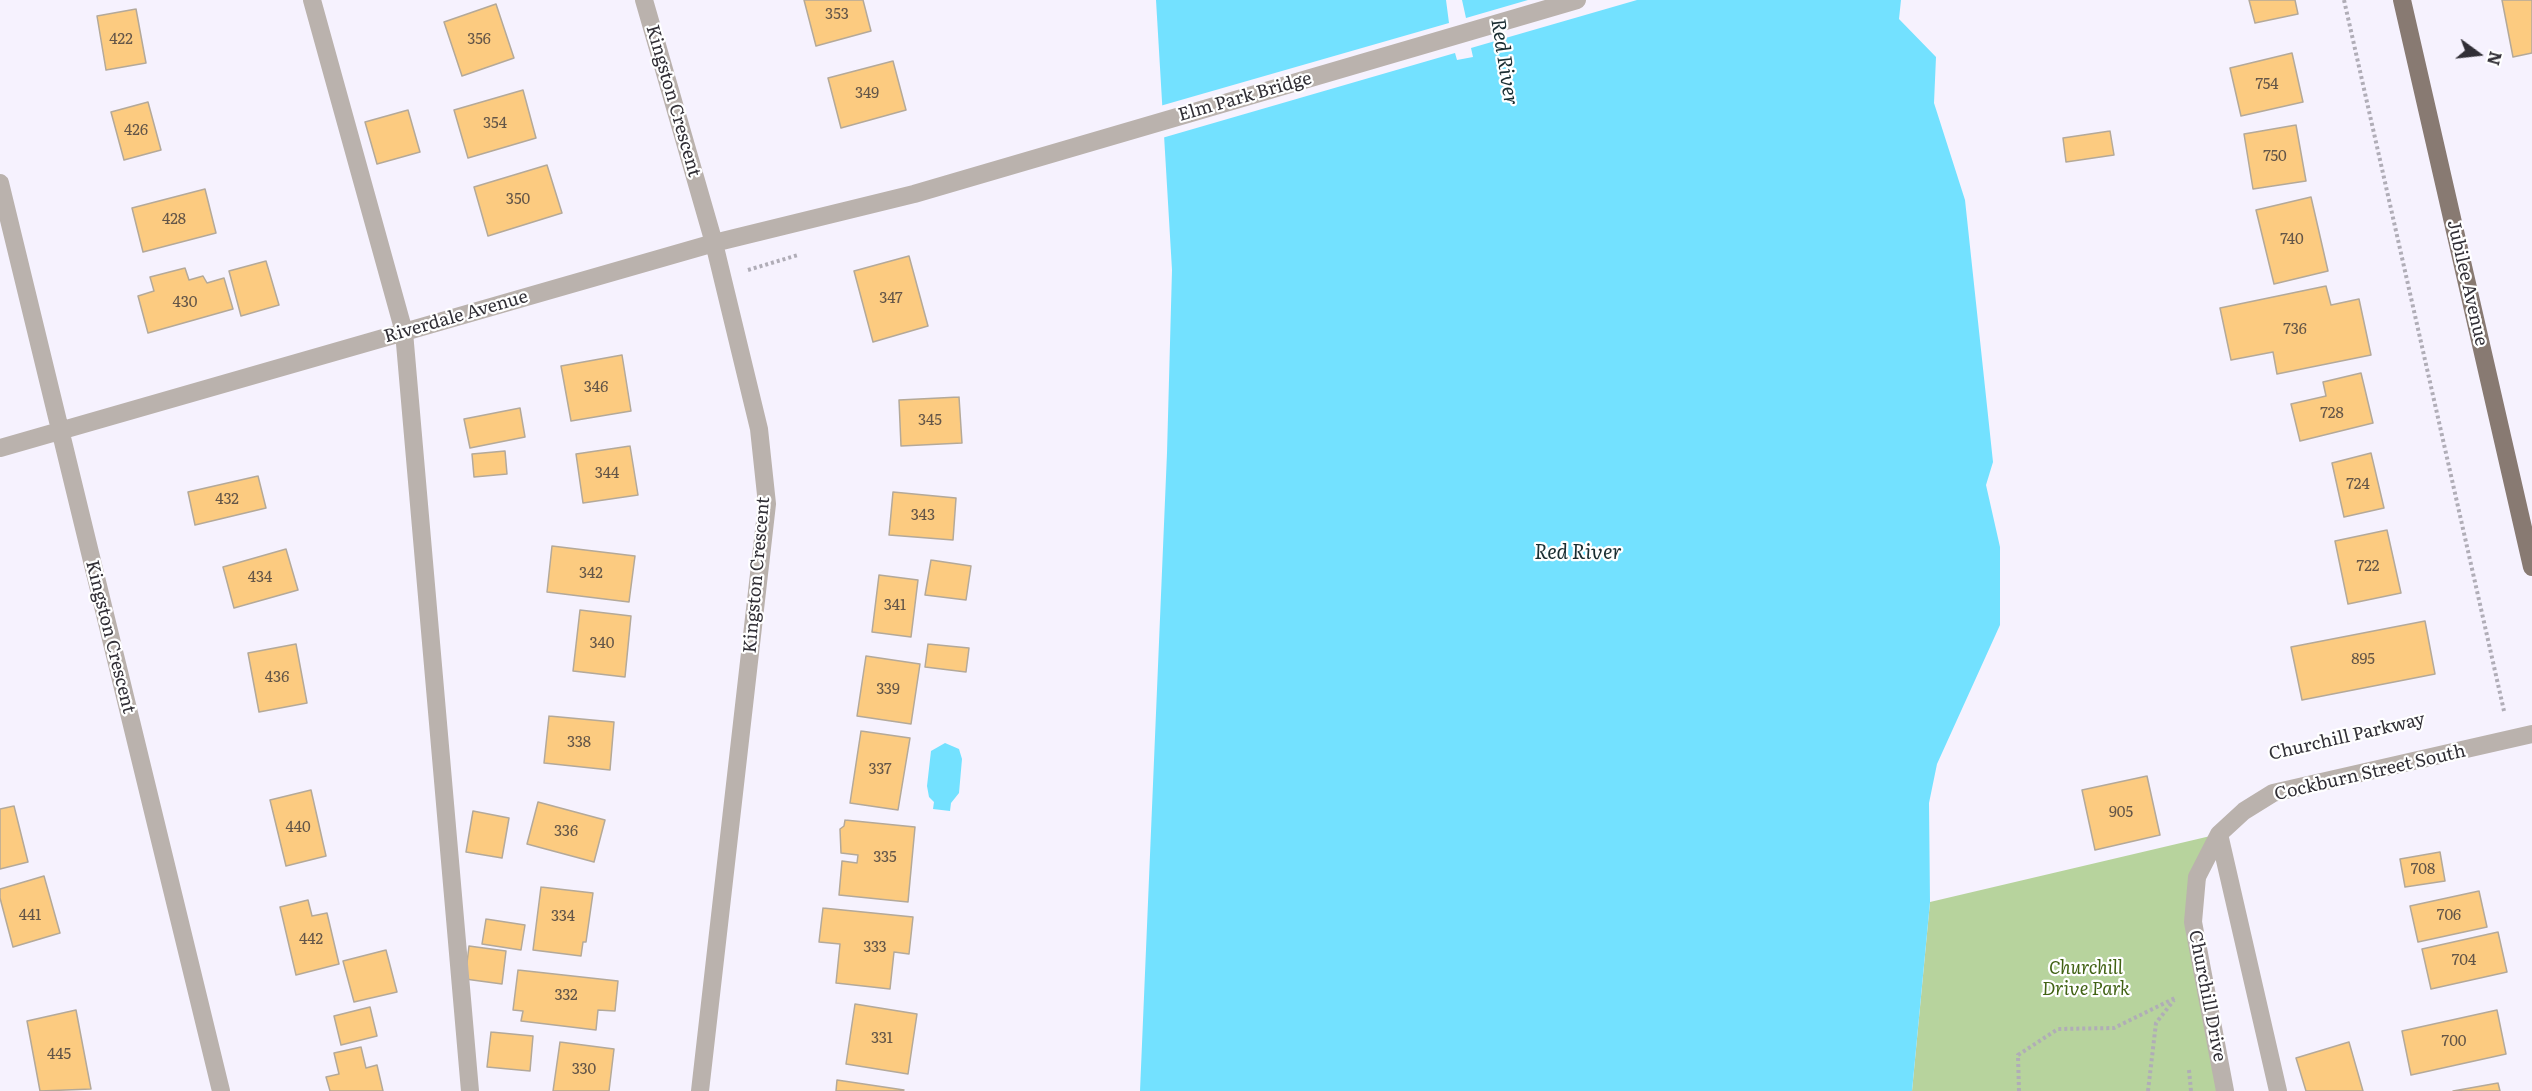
<!DOCTYPE html>
<html>
<head>
<meta charset="utf-8">
<style>
  body { margin:0 }
  #map { position:relative; width:2532px; height:1091px; overflow:hidden; background:#f6f2fe; font-family:Literata,serif }
  canvas { display:block }
  .north { position:absolute; left:2448px; top:24px; width:60px; height:60px; -webkit-text-stroke:4px #fff; paint-order:stroke; rotate:105deg; font-size:16px; font-weight:700; line-height:24px; text-align:center; color:#312f36 }
  .north::after { content:''; display:block; margin:auto; width:21px; height:27px; background:#312f36; clip-path:polygon(50% 0,100% 100%,50% 72%,0 100%) }
</style>
</head>
<body>
<div id="map">
<canvas width="2532" height="1091"></canvas>
<div class="north">N</div>
</div>
<script>
const c = document.querySelector('canvas').getContext('2d');
c.lineJoin = 'round';
function fill(path, color) { c.fillStyle = color; c.fill(path, 'evenodd'); }
const toPath = rows => new Path2D(rows.map(r => 'M' + r).join(''));
function strokePath(path, color, width, dash) { c.strokeStyle = color; c.lineWidth = width; c.lineCap = dash ? 'butt' : 'round'; c.setLineDash(dash || []); c.stroke(path); }
function drawText(font, color, halo, rows, align = 'center') {
  c.font = font + ' Literata,serif'; c.lineWidth = 4.5; c.setLineDash([]); c.textBaseline = 'middle'; c.strokeStyle = halo; c.fillStyle = color; for (const [text, x, y, turn = 0] of rows) {
    c.save(); c.translate(x, y); c.rotate((+turn || 0) * Math.PI / 180); c.textAlign = isNaN(turn) ? turn : align; if (halo) c.strokeText(text, 0, 0); c.fillText(text, 0, 0); c.restore();
  }
}
fill(toPath([
  [2219,834,2193,922,2225,1091,1912,1091,1930,902]
]), '#b7d39d');
fill(toPath([
  [1156,0,1901,0,1899,19,1936,57,1934,103,1965,200,1993,462,1986,485,2000,547,2000,625,1937,764,1929,803,1930,902,1912,1091,1140,1091,1167,453,1172,270],
  [945,743,959,749,962,759,959,793,951,803,950,811,933,809,934,802,929,797,927,786,931,751]
]), '#73e1ff');
fill(toPath([
  [1446,0,1462,0,1466,18,1528,0,1637,0,1471,48,1473,57,1457,60,1455,53,1162,138,1160,106,1449,23]
]), '#f6f2fe');
const building = toPath([
  [804,0,863,0,871,31,816,46,804,0],
  [2249,0,2295,0,2298,14,2255,23,2249,0],
  [2502,0,2532,0,2532,53,2513,57,2502,0],
  [496,4,514,58,462,76,444,22,496,4],
  [136,9,146,63,106,70,97,16,136,9],
  [2292,53,2303,102,2241,116,2230,68,2292,53],
  [893,61,906,110,841,128,828,78,893,61],
  [523,90,536,138,468,158,454,110,523,90],
  [148,102,161,150,124,160,111,112,148,102],
  [408,110,420,152,377,164,365,122,408,110],
  [2296,125,2306,181,2253,189,2244,134,2296,125],
  [2110,131,2114,155,2066,162,2063,138,2110,131],
  [547,165,562,213,488,236,474,187,547,165],
  [205,189,216,233,143,252,132,208,205,189],
  [2311,197,2328,271,2274,284,2256,210,2311,197],
  [909,256,928,326,873,342,854,271,909,256],
  [266,261,279,305,241,316,229,271,266,261],
  [185,268,189,280,203,276,207,283,224,278,233,309,148,333,138,296,154,291,150,277,185,268],
  [2326,286,2331,305,2359,299,2371,355,2277,374,2273,352,2231,360,2220,308,2326,286],
  [622,355,631,411,571,421,561,366,622,355],
  [2361,373,2373,423,2300,441,2291,404,2326,396,2323,382,2361,373],
  [959,397,962,443,901,446,899,400,959,397],
  [520,408,525,437,470,448,464,419,520,408],
  [630,446,638,495,583,503,576,454,630,446],
  [505,451,507,474,474,477,472,454,505,451],
  [2371,453,2384,508,2344,517,2332,463,2371,453],
  [258,476,266,508,195,525,188,492,258,476],
  [893,492,956,498,953,540,889,535,893,492],
  [2387,530,2401,593,2348,604,2335,541,2387,530],
  [552,546,635,556,629,602,547,592,552,546],
  [286,549,298,590,234,608,223,567,286,549],
  [931,560,971,566,966,600,925,595,931,560],
  [879,575,918,580,911,637,872,632,879,575],
  [580,610,631,616,625,677,573,671,580,610],
  [2425,621,2435,674,2302,700,2291,647,2425,621],
  [296,644,307,703,259,712,248,653,296,644],
  [928,644,969,648,966,672,925,667,928,644],
  [866,656,920,664,911,724,857,716,866,656],
  [549,716,614,722,610,770,544,763,549,716],
  [861,731,910,738,898,810,850,803,861,731],
  [2147,776,2160,835,2095,850,2082,790,2147,776],
  [311,790,326,856,286,866,270,800,311,790],
  [538,802,605,820,594,862,527,844,538,802],
  [14,806,28,862,0,869,0,809,14,806],
  [473,811,509,818,502,858,466,852,473,811],
  [845,820,915,827,908,902,839,895,842,861,857,863,858,855,841,853,840,829,844,826,845,820],
  [2440,852,2445,881,2405,887,2400,859,2440,852],
  [44,876,60,933,13,947,0,898,0,889,44,876],
  [541,887,593,893,586,942,583,942,581,956,533,950,541,887],
  [2479,891,2487,927,2418,942,2410,906,2479,891],
  [308,900,312,916,327,913,339,964,296,975,280,907,308,900],
  [823,908,913,917,909,954,894,952,890,989,836,983,840,944,819,942,823,908],
  [486,919,525,925,521,950,482,944,486,919],
  [2498,932,2507,972,2431,989,2422,949,2498,932],
  [469,946,506,951,502,984,465,979,469,946],
  [386,950,397,992,354,1002,343,961,386,950],
  [518,970,618,981,615,1011,598,1010,596,1030,521,1021,523,1011,513,1010,518,970],
  [855,1004,917,1014,908,1074,846,1064,855,1004],
  [370,1007,377,1036,341,1045,334,1016,370,1007],
  [76,1010,91,1089,40,1091,27,1021,76,1010],
  [2497,1010,2506,1054,2411,1075,2402,1031,2497,1010],
  [491,1032,533,1036,530,1071,487,1067,491,1032],
  [560,1042,614,1049,609,1091,553,1091,560,1042],
  [2349,1042,2363,1091,2306,1091,2296,1058,2349,1042],
  [361,1047,366,1068,377,1065,383,1091,330,1091,326,1077,339,1074,334,1053,361,1047],
  [837,1080,904,1090,903,1091,836,1091,837,1080],
  [2498,1083,2500,1091,2453,1091,2498,1083]
]);
fill(building, '#fccb80');
strokePath(building, '#b4a999', 1.5);
strokePath(toPath([
  [2344,0,2504,711],
  [748,270,798,255],
  [2189,1070,2191,1091],
  [2019,1091,2018,1055,2058,1029,2114,1028,2177,997],
  [2148,1091,2156,1023,2174,1000]
]), '#b0adb7', 4, [3, 3]);
strokePath(toPath([
  [312,0,404,332,470,1091],
  [644,0,714,243,759,429,767,504,700,1091],
  [0,183,221,1091],
  [0,448,714,243,914,194,1577,0],
  [2219,834,2278,1091],
  [2225,1091,2193,922,2197,877,2219,834,2244,811,2273,793,2532,734]
]), '#bab2ad', 18);
strokePath(toPath([
  [2402,0,2532,567]
]), '#887a72', 18);
drawText('15px', '#645648', null, [
  ["353",837,15],
  ["422",121,40],
  ["356",479,40],
  ["754",2267,85],
  ["349",867,94],
  ["354",495,124],
  ["426",136,131],
  ["750",2275,157],
  ["350",518,200],
  ["428",174,220],
  ["740",2292,240],
  ["347",891,299],
  ["430",185,303],
  ["736",2295,330],
  ["346",596,388],
  ["728",2332,414],
  ["345",930,421],
  ["344",607,474],
  ["724",2358,485],
  ["432",227,500],
  ["343",923,516],
  ["722",2368,567],
  ["342",591,574],
  ["434",260,578],
  ["341",895,606],
  ["340",602,644],
  ["895",2363,660],
  ["436",277,678],
  ["339",888,690],
  ["338",579,743],
  ["337",880,770],
  ["905",2121,813],
  ["440",298,828],
  ["336",566,832],
  ["335",885,858],
  ["708",2423,870],
  ["441",30,916],
  ["706",2449,916],
  ["334",563,917],
  ["442",311,940],
  ["333",875,948],
  ["704",2464,961],
  ["332",566,996],
  ["331",882,1039],
  ["700",2454,1042],
  ["445",59,1055],
  ["330",584,1070]
]);
drawText('18px', '#312f36', '#fff', [
  ["Elm Park Bridge",1245,97,-16],
  ["Kingston Crescent",673,101,74],
  ["Jubilee Avenue",2467,283,77],
  ["Riverdale Avenue",456,317,-16],
  ["Kingston Crescent",757,575,-85],
  ["Kingston Crescent",110,637,76],
  ["Churchill Parkway",2347,737,-13],
  ["Cockburn Street South",2370,773,-13],
  ["Churchill Drive",2207,996,79]
]);
drawText('italic 18px', '#416214', '#fff', [
  ["Churchill",2086,969],
  ["Drive Park",2086,990]
]);
drawText('italic 20px', '#192d32', '#fff', [
  ["Red River",1504,62,81],
  ["Red River",1578,553]
]);
</script>
</body>
</html>
